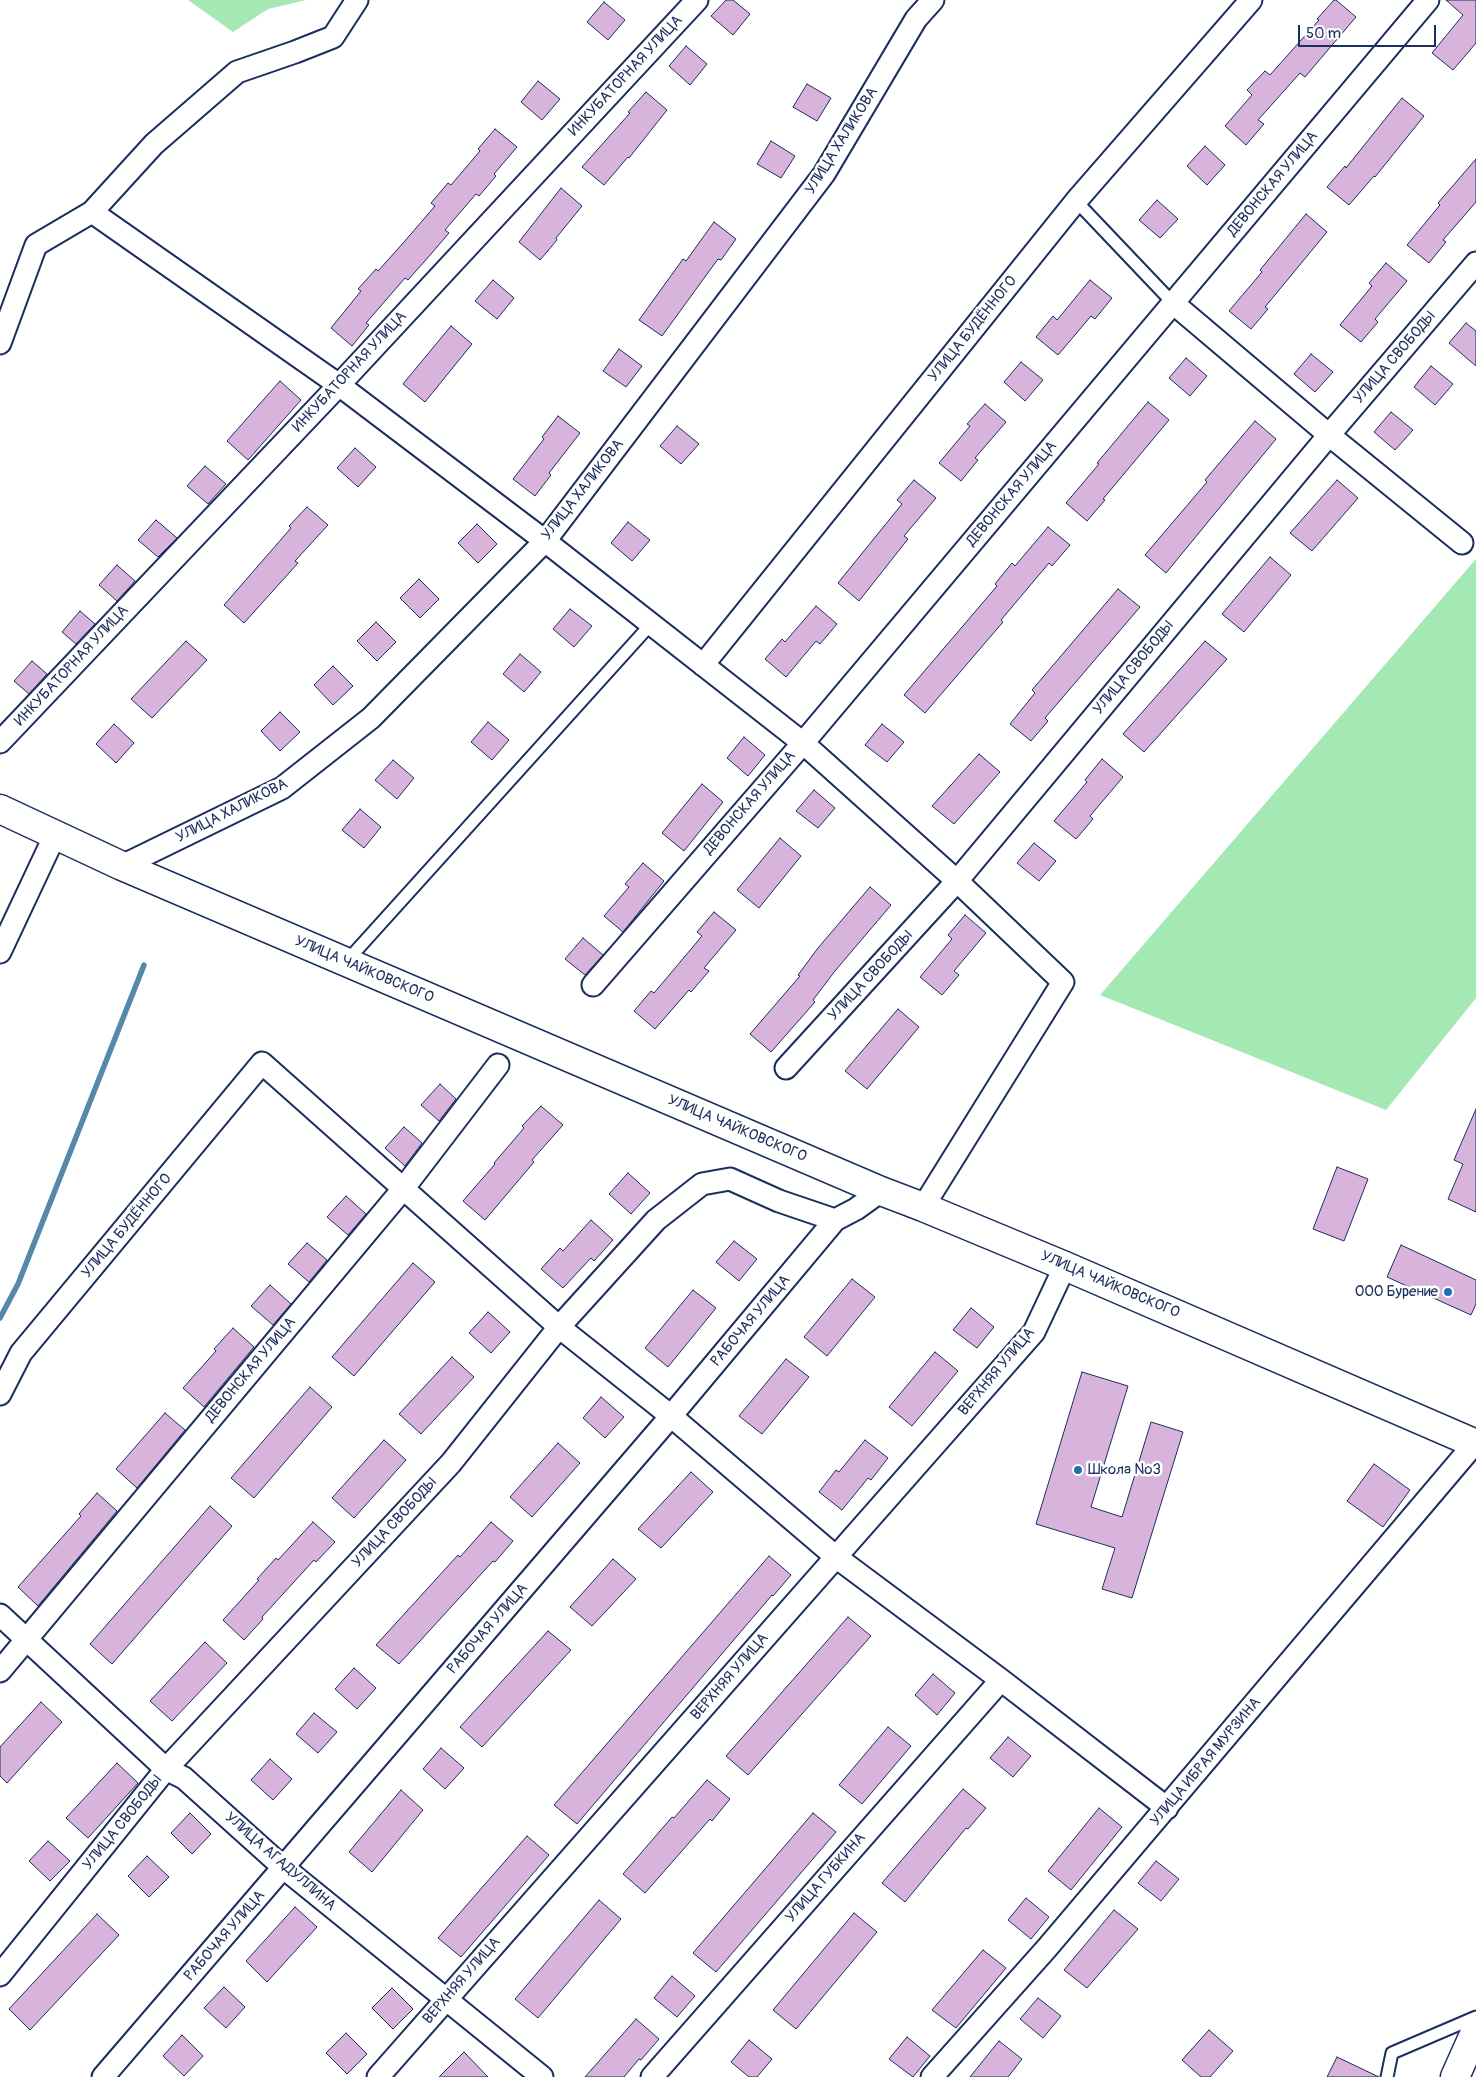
<!DOCTYPE html>
<html>
<head>
<meta charset="utf-8">
<style>
  body { margin:0 }
  #map { position:relative; width:1476px; height:2077px; overflow:hidden; background:#fff; font-family:Pangolin,sans-serif }
  canvas { display:block }
  .scale { position:absolute; left:1298px; top:25px; width:138px; height:22px; box-sizing:border-box; border:2px solid #1b2f5e; border-top:0; padding-left:6px; font-size:15px; line-height:18px; white-space:nowrap; color:#1b2f5e; -webkit-text-stroke:4px #fff; paint-order:stroke }
</style>
</head>
<body>
<div id="map">
<canvas width="1476" height="2077"></canvas>
<div class="scale">50 m</div>
</div>
<script>
const c = document.querySelector('canvas').getContext('2d');
c.lineJoin = 'round';
function fill(path, color) { c.fillStyle = color; c.fill(path, 'evenodd'); }
const toPath = rows => new Path2D(rows.map(r => 'M' + r).join(''));
function strokePath(path, color, width, dash) { c.strokeStyle = color; c.lineWidth = width; c.lineCap = dash ? 'butt' : 'round'; c.setLineDash(dash || []); c.stroke(path); }
function drawText(font, color, halo, rows, align = 'center') {
  c.font = font + ' Pangolin,sans-serif'; c.lineWidth = 5; c.setLineDash([]); c.textBaseline = 'middle'; c.strokeStyle = halo; c.fillStyle = color; for (const [text, x, y, turn = 0] of rows) {
    c.save(); c.translate(x, y); c.rotate((+turn || 0) * Math.PI / 180); c.textAlign = isNaN(turn) ? turn : align; if (halo) c.strokeText(text, 0, 0); c.fillText(text, 0, 0); c.restore();
  }
}
fill(toPath([
  [188,0,306,0,268,9,233,32],
  [1476,559,1476,998,1386,1110,1100,995]
]), '#a4e8b4');
strokePath(toPath([
  [0,1318,18,1284,144,965]
]), '#5589aa', 5.5);
const building = toPath([
  [726,0,733,0,750,14,733,35,711,16,726,0],
  [1334,0,1336,0,1356,17,1305,77,1300,73,1258,120,1264,124,1246,145,1225,126,1252,95,1247,90,1265,71,1270,75,1319,20,1317,19,1334,0],
  [1446,0,1476,0,1476,43,1453,70,1432,53,1463,15,1446,0],
  [604,2,625,20,608,40,587,22,604,2],
  [686,46,707,64,690,85,669,66,686,46],
  [538,81,560,99,542,120,521,102,538,81],
  [807,84,831,98,817,121,793,107,807,84],
  [646,92,667,110,629,158,628,157,604,185,582,167,630,113,628,112,646,92],
  [1402,98,1424,116,1375,177,1374,176,1349,205,1327,187,1345,166,1346,168,1402,98],
  [495,129,517,147,494,174,496,176,479,196,476,194,445,230,449,233,431,254,408,280,405,278,366,323,369,325,352,346,331,328,361,291,358,289,376,269,378,271,404,242,435,206,431,203,448,183,451,185,480,151,478,149,495,129],
  [771,141,795,156,781,178,757,164,771,141],
  [1205,146,1225,165,1207,185,1187,166,1205,146],
  [1476,159,1476,202,1443,240,1446,242,1429,263,1407,245,1440,205,1438,203,1476,159],
  [561,188,582,206,556,238,557,240,540,260,519,242,561,188],
  [1157,200,1178,219,1160,238,1139,220,1157,200],
  [1306,214,1327,232,1265,307,1268,309,1251,329,1229,311,1262,272,1260,270,1306,214],
  [714,222,736,239,721,260,718,259,662,336,639,320,683,259,686,261,714,222],
  [1386,263,1407,281,1375,319,1378,322,1361,342,1340,325,1372,286,1369,283,1386,263],
  [493,280,514,298,497,319,475,301,493,280],
  [1090,280,1112,298,1095,319,1091,316,1058,355,1036,337,1053,316,1057,320,1090,280],
  [1466,323,1476,331,1476,366,1449,343,1466,323],
  [451,326,472,344,425,402,403,384,451,326],
  [619,349,642,366,626,387,603,371,619,349],
  [1311,354,1333,372,1315,392,1294,374,1311,354],
  [1186,358,1207,376,1190,396,1169,378,1186,358],
  [1021,362,1043,380,1025,401,1004,382,1021,362],
  [1431,366,1453,384,1435,405,1414,387,1431,366],
  [280,381,301,400,248,460,227,441,280,381],
  [1148,402,1169,420,1103,499,1105,500,1087,521,1066,503,1099,464,1097,463,1148,402],
  [985,404,1006,422,975,458,978,460,961,481,939,463,970,426,967,424,985,404],
  [1391,412,1413,430,1395,450,1374,432,1391,412],
  [558,416,580,433,549,473,551,475,535,496,513,479,544,439,542,437,558,416],
  [1255,421,1276,439,1166,573,1145,555,1207,482,1205,480,1255,421],
  [677,426,699,444,681,464,660,446,677,426],
  [355,448,376,467,358,487,337,468,355,448],
  [205,466,226,484,208,504,187,486,205,466],
  [914,480,936,498,904,536,908,539,859,601,838,583,902,504,897,500,914,480],
  [1337,480,1358,498,1312,551,1290,533,1337,480],
  [307,507,328,525,295,561,298,563,244,623,224,605,291,528,289,526,307,507],
  [156,520,177,538,158,557,138,540,156,520],
  [628,522,650,540,632,561,611,543,628,522],
  [477,524,497,544,478,563,458,543,477,524],
  [1048,527,1070,545,1052,566,1049,563,1001,620,1003,622,925,713,904,695,997,586,995,584,1012,563,1015,566,1048,527],
  [1270,557,1291,575,1244,632,1222,614,1270,557],
  [117,565,135,581,117,601,99,585,117,565],
  [419,579,439,599,420,618,400,598,419,579],
  [1118,589,1140,607,1045,718,1048,721,1031,741,1010,724,1035,693,1032,690,1118,589],
  [816,606,837,624,820,644,816,641,786,677,765,659,782,639,785,642,816,606],
  [570,609,592,626,574,647,553,629,570,609],
  [80,611,95,624,76,644,62,632,80,611],
  [376,622,396,642,377,661,357,641,376,622],
  [186,641,207,660,152,718,131,699,186,641],
  [1205,641,1227,659,1144,752,1123,734,1205,641],
  [520,654,541,672,524,692,503,674,520,654],
  [32,661,47,674,29,694,14,681,32,661],
  [333,666,353,686,333,705,314,685,333,666],
  [280,712,300,732,280,751,261,731,280,712],
  [488,722,509,740,492,760,471,742,488,722],
  [114,724,134,743,116,763,96,744,114,724],
  [882,724,904,742,887,762,865,745,882,724],
  [744,737,765,755,748,776,727,758,744,737],
  [979,754,1000,772,954,824,932,806,979,754],
  [1102,759,1123,777,1090,816,1093,819,1076,839,1054,821,1087,782,1085,780,1102,759],
  [393,760,414,778,397,799,375,780,393,760],
  [702,784,723,802,684,851,662,833,702,784],
  [814,790,835,808,818,828,796,811,814,790],
  [360,809,381,827,364,848,342,830,360,809],
  [780,838,801,856,759,908,737,890,780,838],
  [1034,843,1056,861,1039,881,1017,863,1034,843],
  [643,863,664,881,623,932,604,916,629,887,625,884,643,863],
  [870,887,891,905,835,971,813,1000,815,1002,771,1052,750,1034,800,976,798,975,818,948,870,887],
  [714,912,736,930,704,968,709,971,691,992,689,990,655,1029,634,1011,651,991,654,993,702,936,697,932,714,912],
  [965,915,986,933,954,971,959,975,942,995,920,977,952,939,948,935,965,915],
  [583,938,603,955,585,975,565,959,583,938],
  [898,1009,919,1027,867,1089,845,1071,898,1009],
  [440,1084,456,1099,439,1121,421,1105,440,1084],
  [541,1106,563,1125,532,1160,534,1162,485,1220,463,1201,495,1164,494,1163,524,1128,522,1126,541,1106],
  [1476,1109,1476,1212,1448,1199,1463,1164,1454,1160,1476,1109],
  [404,1127,422,1143,405,1166,385,1148,404,1127],
  [1337,1167,1368,1179,1344,1241,1313,1229,1337,1167],
  [628,1173,650,1193,631,1214,609,1194,628,1173],
  [346,1196,366,1214,348,1235,327,1217,346,1196],
  [591,1220,613,1240,594,1261,591,1258,563,1288,541,1269,560,1248,563,1251,591,1220],
  [734,1241,757,1259,739,1281,716,1262,734,1241],
  [307,1243,327,1260,309,1282,288,1264,307,1243],
  [1401,1245,1476,1280,1476,1304,1471,1315,1387,1277,1401,1245],
  [413,1263,435,1282,354,1376,332,1357,413,1263],
  [852,1279,875,1297,827,1356,804,1337,852,1279],
  [270,1285,291,1304,273,1325,251,1306,270,1285],
  [693,1290,716,1308,668,1367,645,1348,693,1290],
  [971,1308,994,1327,977,1348,953,1330,971,1308],
  [488,1312,510,1332,491,1353,469,1333,488,1312],
  [233,1328,254,1347,204,1407,183,1388,216,1351,214,1349,233,1328],
  [935,1352,958,1371,912,1426,889,1407,935,1352],
  [452,1357,474,1377,421,1434,399,1414,452,1357],
  [786,1359,809,1377,762,1434,739,1416,786,1359],
  [1082,1372,1128,1386,1091,1507,1122,1517,1151,1422,1183,1432,1132,1598,1102,1589,1115,1548,1036,1524,1082,1372],
  [310,1387,332,1407,254,1498,231,1478,310,1387],
  [601,1397,624,1417,605,1438,583,1418,601,1397],
  [165,1413,185,1430,137,1488,116,1469,165,1413],
  [384,1440,406,1460,354,1518,332,1498,384,1440],
  [865,1440,888,1458,871,1480,868,1478,842,1510,819,1492,836,1470,839,1472,865,1440],
  [558,1443,580,1463,532,1517,510,1497,558,1443],
  [1374,1464,1410,1490,1383,1527,1347,1501,1374,1464],
  [691,1472,713,1492,661,1548,638,1529,691,1472],
  [97,1493,117,1511,38,1606,18,1587,81,1516,79,1514,97,1493],
  [210,1506,232,1526,112,1664,90,1644,210,1506],
  [313,1522,335,1542,316,1562,314,1560,262,1617,263,1619,244,1640,223,1620,259,1580,257,1579,276,1558,278,1560,313,1522],
  [491,1522,513,1541,495,1562,493,1561,399,1664,376,1645,458,1555,460,1557,491,1522],
  [769,1556,791,1575,773,1596,772,1595,577,1824,554,1805,769,1556],
  [613,1559,636,1579,592,1626,570,1607,613,1559],
  [848,1617,871,1636,748,1775,726,1756,848,1617],
  [548,1631,571,1650,482,1747,460,1727,548,1631],
  [205,1642,227,1663,172,1721,150,1701,205,1642],
  [354,1668,376,1688,357,1709,335,1689,354,1668],
  [933,1674,955,1693,937,1715,915,1695,933,1674],
  [41,1702,62,1722,7,1783,0,1776,0,1747,41,1702],
  [314,1713,337,1732,318,1753,296,1734,314,1713],
  [888,1727,911,1746,862,1804,839,1785,888,1727],
  [1008,1737,1031,1756,1013,1777,990,1758,1008,1737],
  [441,1748,464,1768,445,1789,423,1769,441,1748],
  [270,1759,292,1779,273,1800,251,1780,270,1759],
  [117,1763,138,1783,88,1838,66,1818,117,1763],
  [707,1780,730,1799,712,1821,710,1819,645,1893,623,1874,672,1817,674,1818,707,1780],
  [963,1789,986,1808,968,1829,966,1828,905,1902,882,1883,963,1789],
  [401,1790,423,1810,372,1872,349,1852,401,1790],
  [1099,1808,1122,1827,1071,1890,1048,1871,1099,1808],
  [190,1813,211,1834,192,1854,171,1833,190,1813],
  [813,1813,836,1832,716,1972,693,1953,813,1813],
  [527,1836,549,1855,461,1957,438,1938,527,1836],
  [48,1841,70,1861,50,1881,29,1861,48,1841],
  [147,1856,169,1877,149,1897,128,1876,147,1856],
  [1156,1861,1179,1879,1161,1901,1138,1883,1156,1861],
  [1026,1898,1049,1917,1031,1939,1008,1920,1026,1898],
  [599,1900,621,1919,538,2018,515,1999,599,1900],
  [295,1907,317,1927,267,1982,246,1961,295,1907],
  [1114,1910,1138,1929,1087,1988,1064,1970,1114,1910],
  [854,1913,877,1932,796,2029,773,2010,854,1913],
  [97,1914,119,1935,30,2030,9,2009,97,1914],
  [983,1950,1006,1968,956,2028,932,2010,983,1950],
  [672,1976,695,1996,677,2017,654,1998,672,1976],
  [224,1987,245,2007,226,2028,204,2008,224,1987],
  [392,1988,413,2009,393,2029,372,2008,392,1988],
  [1038,1998,1061,2016,1043,2038,1020,2019,1038,1998],
  [636,2019,659,2039,641,2060,639,2059,624,2077,585,2077,636,2019],
  [1209,2030,1233,2051,1210,2077,1201,2077,1182,2060,1209,2030],
  [346,2033,367,2054,347,2074,326,2053,346,2033],
  [182,2035,203,2056,184,2076,163,2056,182,2035],
  [907,2037,930,2056,913,2077,889,2059,907,2037],
  [749,2040,772,2059,757,2077,749,2077,731,2062,749,2040],
  [999,2041,1022,2059,1008,2077,970,2077,999,2041],
  [464,2052,488,2077,439,2077,464,2052],
  [1337,2057,1379,2077,1327,2077,1337,2057]
]);
fill(building, '#d8b3dc');
strokePath(building, '#1b2f5e', 1);
const lane = toPath([
  [1076,201,1173,303],
  [346,962,651,624],
  [1387,2077,1392,2053,1476,2017]
]);
const street = toPath([
  [92,212,339,385,545,541,803,743,957,881,1063,982,923,1207],
  [1173,303,1329,435,1462,543],
  [0,343,36,245,92,212,154,144,237,72,295,52,333,37,357,0],
  [703,665,1076,201,1251,0],
  [0,742,339,385,697,0],
  [122,866,282,788,371,718,545,541,824,174,916,19,933,0],
  [0,952,55,835],
  [593,985,803,743,1428,0],
  [786,1068,957,881,1329,435,1476,263],
  [0,1394,21,1353,262,1063,559,1327,671,1416,836,1557,1001,1680,1167,1808],
  [0,1615,166,1769,184,1778,284,1868,542,2077],
  [0,1671,403,1189,498,1065],
  [0,1975,166,1769,451,1463,559,1327,656,1220,702,1184,730,1179,779,1201,835,1220],
  [103,2077,671,1416,835,1220,856,1209,881,1191],
  [378,2077,1034,1332,1065,1266],
  [652,2077,1001,1680],
  [932,2077,1047,1948,1475,1443]
]);
const secondary = toPath([
  [0,809,122,866,881,1191,923,1207,1065,1266,1476,1444],
  [1455,2077,1476,2030]
]);
strokePath(lane, '#1b2f5e', 15);
strokePath(street, '#1b2f5e', 25);
strokePath(secondary, '#1b2f5e', 31);
strokePath(lane, '#fff', 11);
strokePath(street, '#fff', 21);
strokePath(secondary, '#fff', 28);
for (const [x, y, r, color] of [
  [1448,1292,5,"#1f6fb2"],
  [1078,1470,5,"#1f6fb2"]
]) { const dot = new Path2D(); dot.arc(x, y, r, 0, 2 * Math.PI); c.fillStyle = color; c.fill(dot); strokePath(dot, '#fff', 2); }
drawText('15px', '#1b2f5e', '#fff', [
  ["ИНКУБАТОРНАЯ УЛИЦА",626,76,-47],
  ["УЛИЦА ХАЛИКОВА",842,141,-58],
  ["ДЕВОНСКАЯ УЛИЦА",1273,184,-50],
  ["УЛИЦА БУДЁННОГО",973,329,-51],
  ["УЛИЦА СВОБОДЫ",1395,358,-49],
  ["ИНКУБАТОРНАЯ УЛИЦА",350,372,-47],
  ["УЛИЦА ХАЛИКОВА",583,490,-52],
  ["ДЕВОНСКАЯ УЛИЦА",1012,494,-50],
  ["ИНКУБАТОРНАЯ УЛИЦА",72,666,-47],
  ["УЛИЦА СВОБОДЫ",1134,668,-50],
  ["ДЕВОНСКАЯ УЛИЦА",750,803,-49],
  ["УЛИЦА ХАЛИКОВА",232,811,-27],
  ["УЛИЦА ЧАЙКОВСКОГО",364,970,23],
  ["УЛИЦА СВОБОДЫ",871,976,-47],
  ["УЛИЦА ЧАЙКОВСКОГО",737,1129,23],
  ["УЛИЦА БУДЁННОГО",127,1226,-50],
  ["УЛИЦА ЧАЙКОВСКОГО",1110,1285,23],
  ["РАБОЧАЯ УЛИЦА",751,1321,-50],
  ["ДЕВОНСКАЯ УЛИЦА",251,1370,-50],
  ["ВЕРХНЯЯ УЛИЦА",997,1372,-50],
  ["УЛИЦА СВОБОДЫ",395,1523,-47],
  ["РАБОЧАЯ УЛИЦА",488,1629,-49],
  ["ВЕРХНЯЯ УЛИЦА",730,1677,-49],
  ["УЛИЦА ИБРАЯ МУРЗИНА",1206,1762,-50],
  ["УЛИЦА СВОБОДЫ",123,1823,-51],
  ["УЛИЦА АГАДУЛЛИНА",280,1862,41],
  ["УЛИЦА ГУБКИНА",826,1878,-49],
  ["РАБОЧАЯ УЛИЦА",225,1936,-49],
  ["ВЕРХНЯЯ УЛИЦА",462,1981,-49]
]);
drawText('15px', '#1b2f5e', '#fff', [
  ["ООО Бурение",1438,1292],
  ["Школа №3",1088,1470,"left"]
], 'right');
</script>
</body>
</html>
